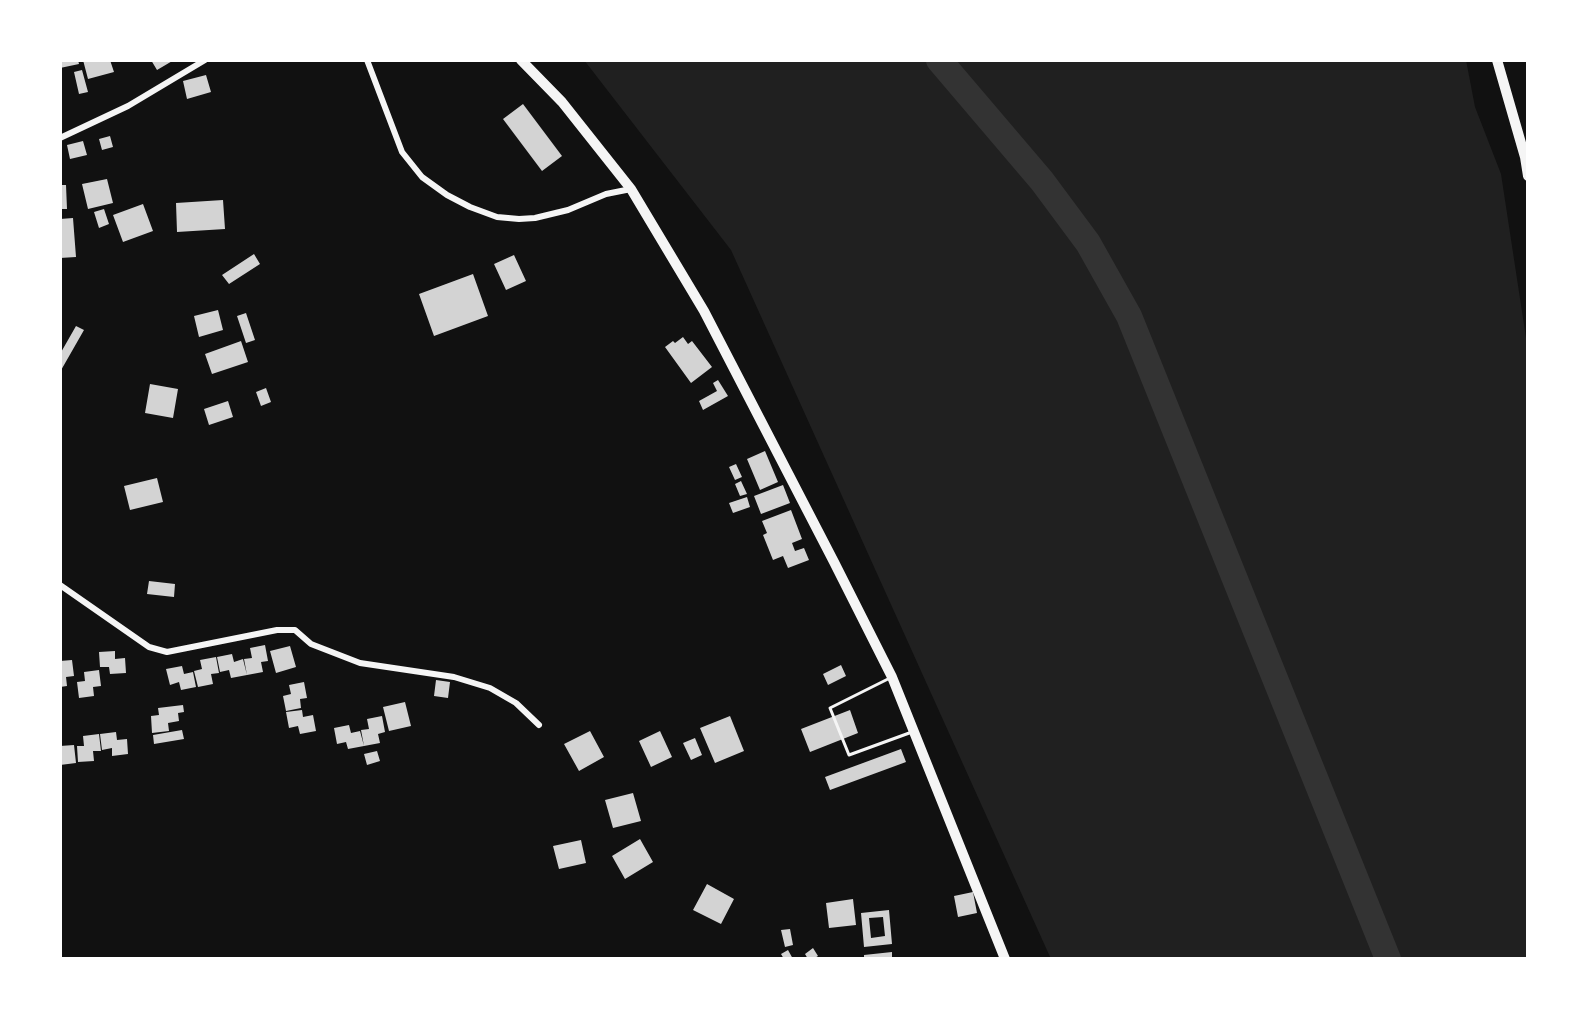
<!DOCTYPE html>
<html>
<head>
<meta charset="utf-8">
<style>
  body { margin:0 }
  #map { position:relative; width:1588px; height:1019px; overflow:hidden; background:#111; font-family:"Public Sans",sans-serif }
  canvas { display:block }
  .frame { position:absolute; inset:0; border:62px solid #fff; pointer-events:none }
</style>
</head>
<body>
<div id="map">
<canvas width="1588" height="1019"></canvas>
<div class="frame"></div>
</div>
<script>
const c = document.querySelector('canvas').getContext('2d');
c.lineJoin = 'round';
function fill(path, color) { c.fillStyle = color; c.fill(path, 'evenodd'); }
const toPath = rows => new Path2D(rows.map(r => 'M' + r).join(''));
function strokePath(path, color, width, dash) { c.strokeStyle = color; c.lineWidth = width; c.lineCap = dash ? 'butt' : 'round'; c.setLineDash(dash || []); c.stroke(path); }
fill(toPath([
  [584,60,1466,60,1475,107,1501,174,1528,351,1528,959,1051,959,731,250]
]), '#202020');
strokePath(toPath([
  [939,60,1042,181,1088,243,1129,316,1388,959]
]), '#333', 26);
fill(toPath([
  [60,60,78,60,79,64,60,68],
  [83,60,110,60,114,72,88,79],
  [151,60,174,60,157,70],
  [82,70,88,92,79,94,74,72],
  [206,75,211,92,187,99,183,81],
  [523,104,562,156,542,171,503,119],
  [110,136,113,147,102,150,99,139],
  [83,141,87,155,70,159,67,145],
  [107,179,113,203,88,209,82,184],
  [60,185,66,185,67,209,60,209],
  [223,200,225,229,177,232,176,203],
  [143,204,153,231,123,242,113,215],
  [104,209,109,224,99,228,94,212],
  [73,218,76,257,60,258,60,219],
  [254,254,260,264,229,284,222,275],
  [514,255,526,281,506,290,494,264],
  [473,274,488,316,434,336,419,294],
  [218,310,223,330,199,337,194,316],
  [246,313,255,340,246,343,237,316],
  [76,326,84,330,60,372,60,354],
  [683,337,688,344,692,341,712,367,691,383,665,347,673,341,675,343],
  [241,341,248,362,212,374,205,354],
  [718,380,728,396,703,410,699,401,717,391,713,383],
  [150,384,178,389,173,418,145,413],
  [266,388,271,402,261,406,256,392],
  [228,401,233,417,209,425,204,409],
  [765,451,778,482,760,490,747,459],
  [736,464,742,477,735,480,729,467],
  [157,478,163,502,130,510,124,486],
  [741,481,747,494,740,496,735,484],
  [783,485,790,503,761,514,754,496],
  [747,497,750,507,733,513,729,503],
  [791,510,802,539,792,543,795,551,804,548,809,560,788,568,783,556,773,560,763,535,767,533,762,521],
  [149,581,175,584,174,597,147,594],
  [265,645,268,661,261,662,263,672,247,675,244,659,252,658,250,648],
  [290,646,296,667,276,673,270,651],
  [115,651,115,659,125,658,126,673,110,674,109,667,100,667,99,652],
  [232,654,234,662,243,659,247,675,231,678,229,670,220,672,217,657],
  [216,657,219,673,211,674,213,684,198,687,194,671,202,669,200,660],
  [72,660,74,676,66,677,67,686,60,687,60,661],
  [841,665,846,676,828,685,823,674],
  [182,666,184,674,193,672,196,687,181,690,179,682,170,685,166,669],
  [99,670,101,686,93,687,94,696,79,698,77,682,85,681,84,672],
  [436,680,450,682,448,698,434,696],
  [304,682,307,698,300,699,301,708,286,711,283,696,291,694,289,685],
  [405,702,411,726,389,731,383,707],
  [183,705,184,712,178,713,179,721,168,723,169,731,152,733,151,716,159,715,158,708],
  [302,710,303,717,313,715,316,731,300,734,298,726,289,728,286,712],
  [850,710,858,733,810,752,801,729],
  [382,716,385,732,378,734,380,743,364,746,361,730,369,729,367,719],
  [730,716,744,751,715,763,700,728],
  [349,725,351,733,360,731,364,746,348,749,346,742,337,744,334,728],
  [182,730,184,739,154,744,153,735],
  [590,731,604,757,579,771,564,744],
  [660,731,672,757,651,767,639,741],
  [116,732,117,740,127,739,128,754,112,756,112,748,102,750,100,734],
  [99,734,101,751,93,751,94,761,78,762,77,746,84,746,83,736],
  [695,738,702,755,691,760,683,743],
  [74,745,76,763,60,765,60,746],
  [901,749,906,762,830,790,825,777],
  [377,751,380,761,367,765,364,754],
  [633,793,641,821,613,828,605,800],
  [640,839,653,862,625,879,612,856],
  [581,840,586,863,559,869,553,846],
  [707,884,734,899,721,924,693,910],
  [973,892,977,913,958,917,954,896],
  [853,899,856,925,829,928,826,903],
  [889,910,892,944,864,947,861,913],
  [883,917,885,936,871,938,869,918],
  [790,929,793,945,785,947,781,930],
  [813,948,818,956,813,959,808,959,805,954],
  [788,950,793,959,784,959,781,954],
  [892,952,892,959,864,959,864,955]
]), '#d3d3d3');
strokePath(toPath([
  [890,678,830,708,849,755,912,732]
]), '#f5f5f5', 3);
strokePath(toPath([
  [367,60,402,152,422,177,447,195,470,207,497,217,519,219,535,218,568,210,606,194,631,189],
  [60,138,128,106,205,60],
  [60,585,149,647,167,652,277,630,295,630,311,644,360,663,454,677,490,688,516,703,539,725]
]), '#f5f5f5', 6);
strokePath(toPath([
  [1497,60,1525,157,1528,176]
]), '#f5f5f5', 10);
strokePath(toPath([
  [521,60,562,102,631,189,704,311,834,562,892,677,1005,959]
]), '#f5f5f5', 10);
</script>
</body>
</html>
